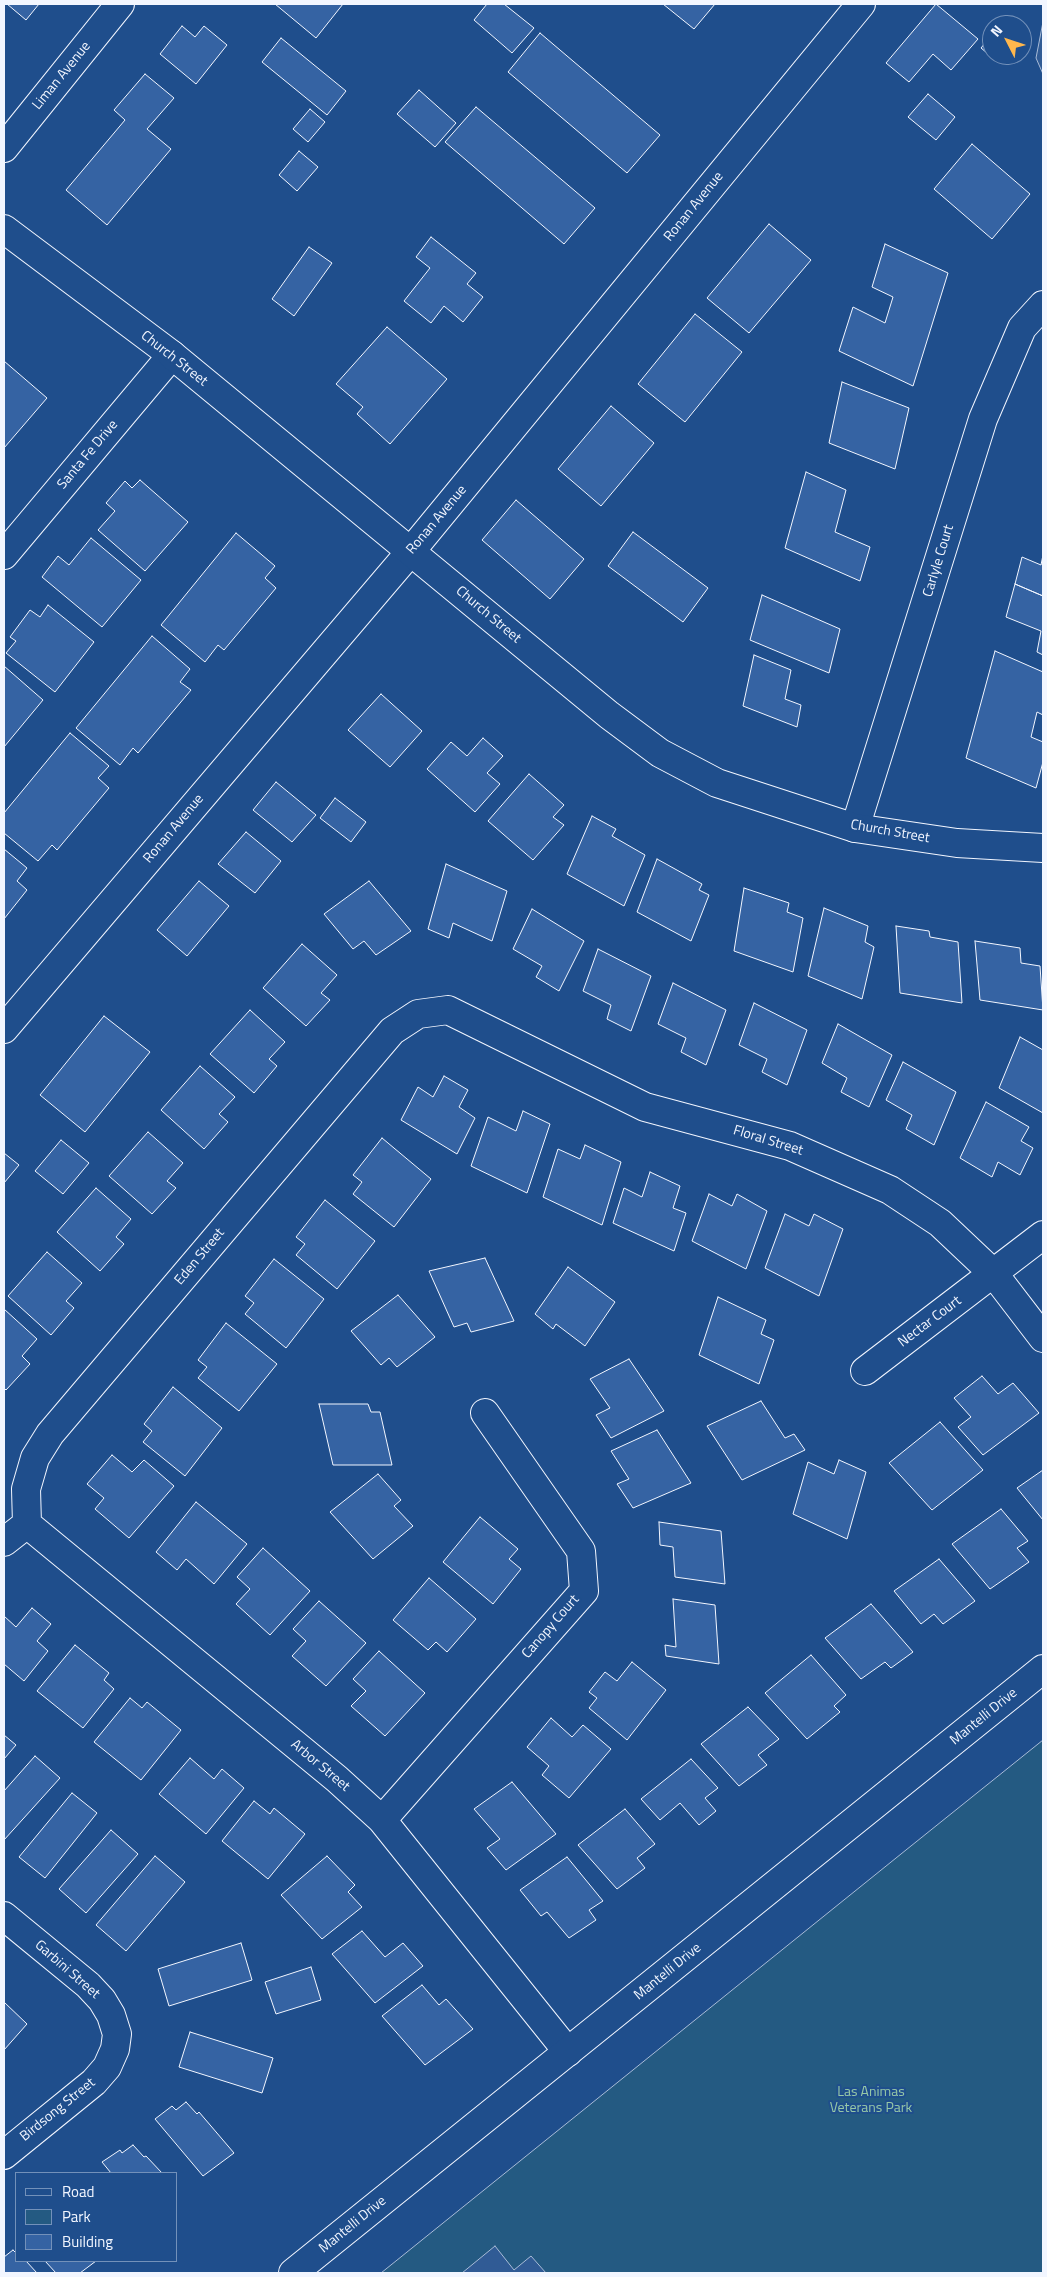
<!DOCTYPE html>
<html>
<head>
<meta charset="utf-8">
<style>
  body { margin:0 }
  #map { position:relative; width:1047px; height:2277px; overflow:hidden; background:#1f4e8c; font-family:"Titillium Web",sans-serif }
  canvas { display:block }
  .frame { position:absolute; inset:0; border:5px solid #f2f6ff; pointer-events:none }
  .legend { position:absolute; left:15px; top:2172px; width:162px; height:90px; box-sizing:border-box; background:#1f4e8c; border:1px solid #7391ba; margin:0; padding:6px 9px; list-style:none; font-size:15px; color:#f2f6ff }
  .legend li { display:flex; align-items:center; gap:10px; height:25px }
  .legend b { width:25px; border:1px solid #7391ba }
  .north { position:absolute; left:982px; top:15px; width:50px; height:50px; box-sizing:border-box; background:#1f4e8c; border:1px solid #7391ba; border-radius:50%; rotate:311deg; font-size:14px; font-weight:700; line-height:20px; text-align:center; color:#f2f6ff }
  .north::after { content:''; display:block; margin:auto; width:18px; height:22px; background:#ffb74d; clip-path:polygon(50% 0,100% 100%,50% 72%,0 100%) }
</style>
</head>
<body>
<div id="map">
<canvas width="1047" height="2277"></canvas>
<div class="frame"></div>
<ul class="legend">
<li><b style="height:6px;background:#1f4e8c"></b>Road</li>
<li><b style="height:14px;background:#245a82"></b>Park</li>
<li><b style="height:14px;background:#3563a3"></b>Building</li>
</ul>
<div class="north">N</div>
</div>
<script>
const c = document.querySelector('canvas').getContext('2d');
c.lineJoin = 'round';
function fill(path, color) { c.fillStyle = color; c.fill(path, 'evenodd'); }
const toPath = rows => new Path2D(rows.map(r => 'M' + r).join(''));
function strokePath(path, color, width, dash) { c.strokeStyle = color; c.lineWidth = width; c.lineCap = dash ? 'butt' : 'round'; c.setLineDash(dash || []); c.stroke(path); }
function drawText(font, color, halo, rows, align = 'center') {
  c.font = font + ' "Titillium Web",sans-serif'; c.lineWidth = 4; c.setLineDash([]); c.textBaseline = 'middle'; c.strokeStyle = halo; c.fillStyle = color; for (const [text, x, y, turn = 0] of rows) {
    c.save(); c.translate(x, y); c.rotate((+turn || 0) * Math.PI / 180); c.textAlign = isNaN(turn) ? turn : align; if (halo) c.strokeText(text, 0, 0); c.fillText(text, 0, 0); c.restore();
  }
}
const green = toPath([
  [1043,1740,1043,2273,381,2273,901,1854,1043,1740]
]);
fill(green, '#245a82');
strokePath(green, '#a8bbd7', 1);
const parking = toPath([
  [1043,22,1043,74,1036,58,1043,22],
  [495,2246,514,2270,531,2256,546,2273,462,2273,495,2246]
]);
fill(parking, '#305b95');
strokePath(parking, '#a8bbd7', 1);
const building = toPath([
  [7,4,39,4,26,20,7,4],
  [275,4,343,4,316,38,275,4],
  [487,4,504,4,534,28,512,53,474,20,487,4],
  [663,4,715,4,694,29,663,4],
  [936,4,978,39,951,70,933,54,909,82,886,63,936,4],
  [182,26,195,37,204,26,227,45,196,84,160,54,182,26],
  [540,33,660,135,627,173,508,72,540,33],
  [991,36,992,55,1005,55,998,62,981,48,991,36],
  [281,38,346,91,327,115,262,62,281,38],
  [145,74,174,98,147,129,171,149,107,225,66,190,125,120,114,110,145,74],
  [419,90,456,123,435,147,397,114,419,90],
  [928,94,955,117,936,140,908,117,928,94],
  [476,107,595,208,564,244,445,142,476,107],
  [310,109,325,122,308,142,293,129,310,109],
  [972,144,1030,194,992,239,934,189,972,144],
  [299,151,318,167,297,191,279,175,299,151],
  [769,224,811,260,749,333,707,298,769,224],
  [431,237,476,273,467,284,483,297,463,322,444,306,431,323,404,301,430,268,416,257,431,237],
  [885,244,948,273,913,386,839,351,853,307,885,323,893,297,872,287,885,244],
  [309,247,332,263,294,316,272,299,309,247],
  [695,314,742,352,685,422,638,384,695,314],
  [387,327,447,379,390,444,357,414,363,407,336,384,387,327],
  [4,361,47,398,4,448,4,361],
  [842,382,909,408,895,469,829,443,842,382],
  [611,406,654,443,601,506,558,469,611,406],
  [806,472,846,490,835,532,870,547,860,581,785,548,806,472],
  [140,480,188,522,145,571,98,530,115,511,106,503,125,481,132,488,140,480],
  [516,500,584,559,550,599,482,540,516,500],
  [633,532,708,588,683,622,608,566,633,532],
  [236,533,275,566,265,578,276,588,224,650,218,645,205,662,161,625,236,533],
  [91,538,141,580,102,627,42,577,58,556,69,565,91,538],
  [1043,555,1043,596,1015,584,1022,557,1041,565,1043,555],
  [1015,584,1043,596,1043,655,1037,652,1041,631,1006,617,1015,584],
  [762,595,840,629,829,673,750,640,762,595],
  [48,605,94,642,55,692,6,653,16,641,10,637,30,610,40,617,48,605],
  [152,636,190,669,180,682,191,690,138,753,133,748,120,765,76,728,152,636],
  [995,651,1043,672,1043,715,1037,712,1031,737,1043,742,1043,762,1036,788,966,758,995,651],
  [754,655,791,670,785,699,801,705,797,727,743,706,754,655],
  [4,666,43,700,4,747,4,666],
  [381,694,422,731,390,767,348,730,381,694],
  [70,733,109,766,98,778,109,788,57,850,52,845,38,861,4,833,4,813,70,733],
  [483,738,503,756,487,773,500,784,475,812,427,769,451,742,467,756,483,738],
  [529,774,564,805,553,817,564,825,533,860,488,821,529,774],
  [276,782,316,815,292,842,253,810,276,782],
  [335,798,366,822,351,842,320,818,335,798],
  [592,816,616,829,612,836,645,855,624,906,567,874,592,816],
  [246,832,281,861,255,893,218,864,246,832],
  [4,849,27,868,17,881,27,890,4,919,4,849],
  [657,859,702,884,699,890,709,895,691,941,637,912,657,859],
  [446,864,507,891,492,941,453,923,449,938,428,929,446,864],
  [199,881,229,906,187,956,157,930,199,881],
  [369,881,411,931,376,955,364,941,353,949,324,914,369,881],
  [744,888,789,903,787,912,803,918,793,972,734,951,744,888],
  [824,908,868,926,865,942,874,947,862,999,808,976,824,908],
  [532,909,584,941,559,991,536,977,542,966,513,949,532,909],
  [896,926,929,931,930,937,958,942,962,1003,900,993,896,926],
  [975,941,1020,948,1021,963,1040,966,1043,1010,980,1000,975,941],
  [302,944,337,975,321,993,330,1000,306,1026,263,988,302,944],
  [598,949,651,976,631,1031,607,1019,611,1005,583,991,598,949],
  [673,983,726,1010,706,1065,681,1052,686,1038,658,1024,673,983],
  [754,1003,807,1030,787,1085,762,1072,767,1059,739,1045,754,1003],
  [250,1010,285,1042,269,1059,277,1066,254,1093,210,1054,250,1010],
  [104,1016,150,1052,85,1132,40,1095,104,1016],
  [838,1024,892,1055,869,1107,841,1092,847,1078,822,1063,838,1024],
  [1020,1037,1043,1050,1043,1113,999,1088,1020,1037],
  [903,1062,956,1092,934,1145,906,1129,912,1115,886,1100,903,1062],
  [200,1066,235,1097,219,1114,228,1122,204,1149,161,1110,200,1066],
  [444,1076,468,1090,459,1107,475,1118,457,1154,401,1120,418,1087,433,1097,444,1076],
  [986,1102,1029,1127,1021,1141,1033,1148,1020,1175,998,1162,992,1177,960,1158,986,1102],
  [523,1111,550,1124,527,1193,471,1166,488,1117,516,1131,523,1111],
  [148,1132,183,1163,167,1181,176,1188,152,1214,109,1176,148,1132],
  [382,1138,431,1179,394,1227,353,1194,362,1182,353,1175,382,1138],
  [61,1140,89,1163,63,1194,35,1171,61,1140],
  [585,1145,621,1162,602,1225,543,1197,558,1149,580,1159,585,1145],
  [4,1153,19,1165,4,1183,4,1153],
  [650,1172,680,1186,673,1208,686,1213,674,1251,613,1223,624,1188,642,1197,650,1172],
  [96,1188,131,1219,116,1237,124,1244,100,1271,57,1232,96,1188],
  [709,1194,732,1206,737,1194,767,1211,746,1269,692,1241,709,1194],
  [325,1200,375,1241,337,1289,296,1255,305,1244,296,1237,325,1200],
  [785,1214,809,1226,814,1214,843,1229,819,1296,765,1268,785,1214],
  [47,1252,82,1283,66,1301,74,1308,51,1335,8,1296,47,1252],
  [485,1258,514,1321,471,1332,467,1323,454,1327,429,1271,485,1258],
  [274,1259,324,1299,286,1348,245,1314,254,1303,245,1296,274,1259],
  [568,1267,615,1302,585,1346,556,1324,553,1329,535,1314,568,1267],
  [398,1295,435,1337,397,1367,389,1358,381,1365,351,1331,398,1295],
  [718,1297,766,1320,761,1334,774,1340,759,1384,699,1355,718,1297],
  [4,1309,37,1339,22,1356,30,1364,6,1390,4,1388,4,1309],
  [226,1323,277,1364,239,1411,198,1378,207,1367,198,1360,226,1323],
  [629,1359,664,1411,611,1438,596,1415,610,1408,590,1379,629,1359],
  [982,1376,998,1394,1013,1383,1039,1413,983,1455,958,1427,971,1417,954,1398,982,1376],
  [173,1387,222,1428,185,1476,143,1442,152,1431,144,1424,173,1387],
  [761,1401,785,1438,794,1434,805,1450,742,1480,707,1426,761,1401],
  [319,1404,368,1404,371,1412,380,1412,392,1465,333,1465,319,1404],
  [940,1422,983,1470,932,1510,889,1463,940,1422],
  [657,1430,691,1483,633,1508,617,1484,629,1479,611,1451,657,1430],
  [112,1455,132,1472,144,1460,174,1486,129,1538,95,1509,104,1498,87,1484,112,1455],
  [839,1460,866,1472,847,1539,793,1514,808,1462,834,1474,839,1460],
  [1043,1470,1043,1520,1017,1488,1043,1470],
  [378,1474,401,1500,394,1506,413,1526,373,1559,330,1512,378,1474],
  [196,1502,247,1544,214,1584,186,1559,177,1570,156,1552,196,1502],
  [1001,1509,1028,1541,1017,1548,1029,1562,990,1589,952,1544,1001,1509],
  [480,1517,518,1549,509,1559,521,1569,493,1604,443,1562,480,1517],
  [659,1522,721,1531,725,1584,675,1577,673,1547,660,1545,659,1522],
  [263,1548,310,1591,270,1635,236,1604,250,1589,237,1577,263,1548],
  [939,1559,975,1601,943,1624,934,1614,921,1624,894,1591,939,1559],
  [429,1578,476,1619,447,1652,436,1642,428,1650,393,1620,429,1578],
  [673,1599,715,1605,719,1664,666,1656,665,1645,676,1647,673,1599],
  [319,1601,366,1643,326,1686,292,1656,306,1641,293,1629,319,1601],
  [871,1604,913,1652,891,1668,885,1662,861,1679,825,1638,871,1604],
  [32,1608,51,1624,37,1641,48,1651,24,1681,4,1664,4,1616,16,1627,32,1608],
  [75,1645,109,1673,104,1680,114,1689,83,1728,37,1691,75,1645],
  [379,1651,425,1693,385,1736,351,1706,366,1691,353,1679,379,1651],
  [811,1655,846,1695,834,1706,840,1712,807,1739,765,1693,811,1655],
  [632,1662,666,1690,627,1740,589,1708,597,1698,589,1692,605,1672,617,1681,632,1662],
  [130,1698,142,1708,147,1702,181,1730,141,1780,94,1742,130,1698],
  [748,1707,779,1739,758,1755,767,1765,739,1786,701,1744,748,1707],
  [551,1718,572,1737,583,1725,611,1749,569,1798,542,1775,549,1766,527,1747,551,1718],
  [4,1735,16,1745,4,1759,4,1735],
  [35,1756,60,1778,4,1840,4,1791,35,1756],
  [190,1758,214,1779,222,1769,244,1788,206,1834,159,1794,190,1758],
  [691,1759,718,1788,705,1798,716,1811,699,1825,680,1803,660,1820,641,1799,691,1759],
  [512,1782,556,1834,506,1870,487,1848,500,1839,474,1809,512,1782],
  [72,1793,97,1813,45,1878,19,1857,72,1793],
  [254,1801,270,1814,274,1808,305,1834,268,1879,222,1841,254,1801],
  [625,1809,655,1844,637,1858,645,1868,617,1889,578,1845,625,1809],
  [111,1830,138,1854,86,1913,59,1889,111,1830],
  [155,1856,185,1882,126,1951,96,1925,155,1856],
  [327,1856,355,1885,348,1892,362,1907,322,1939,281,1895,327,1856],
  [567,1857,603,1901,589,1910,596,1920,569,1938,547,1912,541,1916,520,1890,567,1857],
  [362,1931,385,1957,403,1943,423,1966,375,2003,332,1954,362,1931],
  [241,1943,252,1980,169,2006,158,1969,241,1943],
  [311,1967,321,2000,276,2014,265,1982,311,1967],
  [422,1985,439,2005,446,1999,473,2029,425,2065,382,2016,422,1985],
  [4,2002,27,2024,4,2050,4,2002],
  [190,2032,273,2058,262,2093,179,2067,190,2032],
  [186,2102,197,2114,199,2112,234,2153,203,2176,155,2119,172,2106,176,2110,186,2102],
  [133,2145,144,2157,146,2156,162,2173,111,2173,102,2162,120,2150,122,2153,133,2145],
  [13,2250,16,2253,16,2261,26,2261,37,2273,4,2273,4,2257,13,2250],
  [45,2261,96,2261,80,2273,56,2273,45,2261]
]);
fill(building, '#3563a3');
strokePath(building, '#f2f6ff', 1);
const street = toPath([
  [4,148,120,4],
  [4,229,172,355,4,555],
  [855,828,983,419,1022,328,1043,305],
  [4,1029,411,551,861,4],
  [865,1371,1043,1235],
  [27,1524,337,1779,382,1820,568,2052],
  [4,1542,27,1524,26,1489,35,1458,50,1434,392,1031,418,1014,448,1010,645,1107,790,1146,890,1190,940,1223,994,1274,1043,1338],
  [382,1820,584,1591,581,1551,485,1413],
  [4,1916,88,1985,102,2000,111,2015,117,2034,115,2049,107,2067,94,2082,4,2155]
]);
const secondary = toPath([
  [172,355,609,715,660,753,717,783,855,828,957,843,1043,848],
  [293,2273,1043,1669]
]);
strokePath(street, '#f2f6ff', 30);
strokePath(secondary, '#f2f6ff', 30);
strokePath(street, '#1f4e8c', 28);
strokePath(secondary, '#1f4e8c', 28);
drawText('14px', '#f2f6ff', '#1f4e8c', [
  ["Liman Avenue",62,76,-51],
  ["Ronan Avenue",694,207,-51],
  ["Church Street",174,359,38],
  ["Santa Fe Drive",88,455,-50],
  ["Ronan Avenue",437,520,-50],
  ["Carlyle Court",939,561,-73],
  ["Church Street",488,615,40],
  ["Ronan Avenue",174,829,-50],
  ["Church Street",890,832,10],
  ["Floral Street",768,1141,17],
  ["Eden Street",200,1257,-50],
  ["Nectar Court",930,1322,-37],
  ["Canopy Court",551,1627,-49],
  ["Mantelli Drive",984,1717,-39],
  ["Arbor Street",320,1766,40],
  ["Garbini Street",67,1970,41],
  ["Mantelli Drive",668,1972,-39],
  ["Birdsong Street",58,2110,-39],
  ["Mantelli Drive",353,2225,-39]
]);
drawText('14px', '#97c8a6', '#1f4e8c', [
  ["Las Animas",871,2093],
  ["Veterans Park",871,2109]
]);
</script>
</body>
</html>
